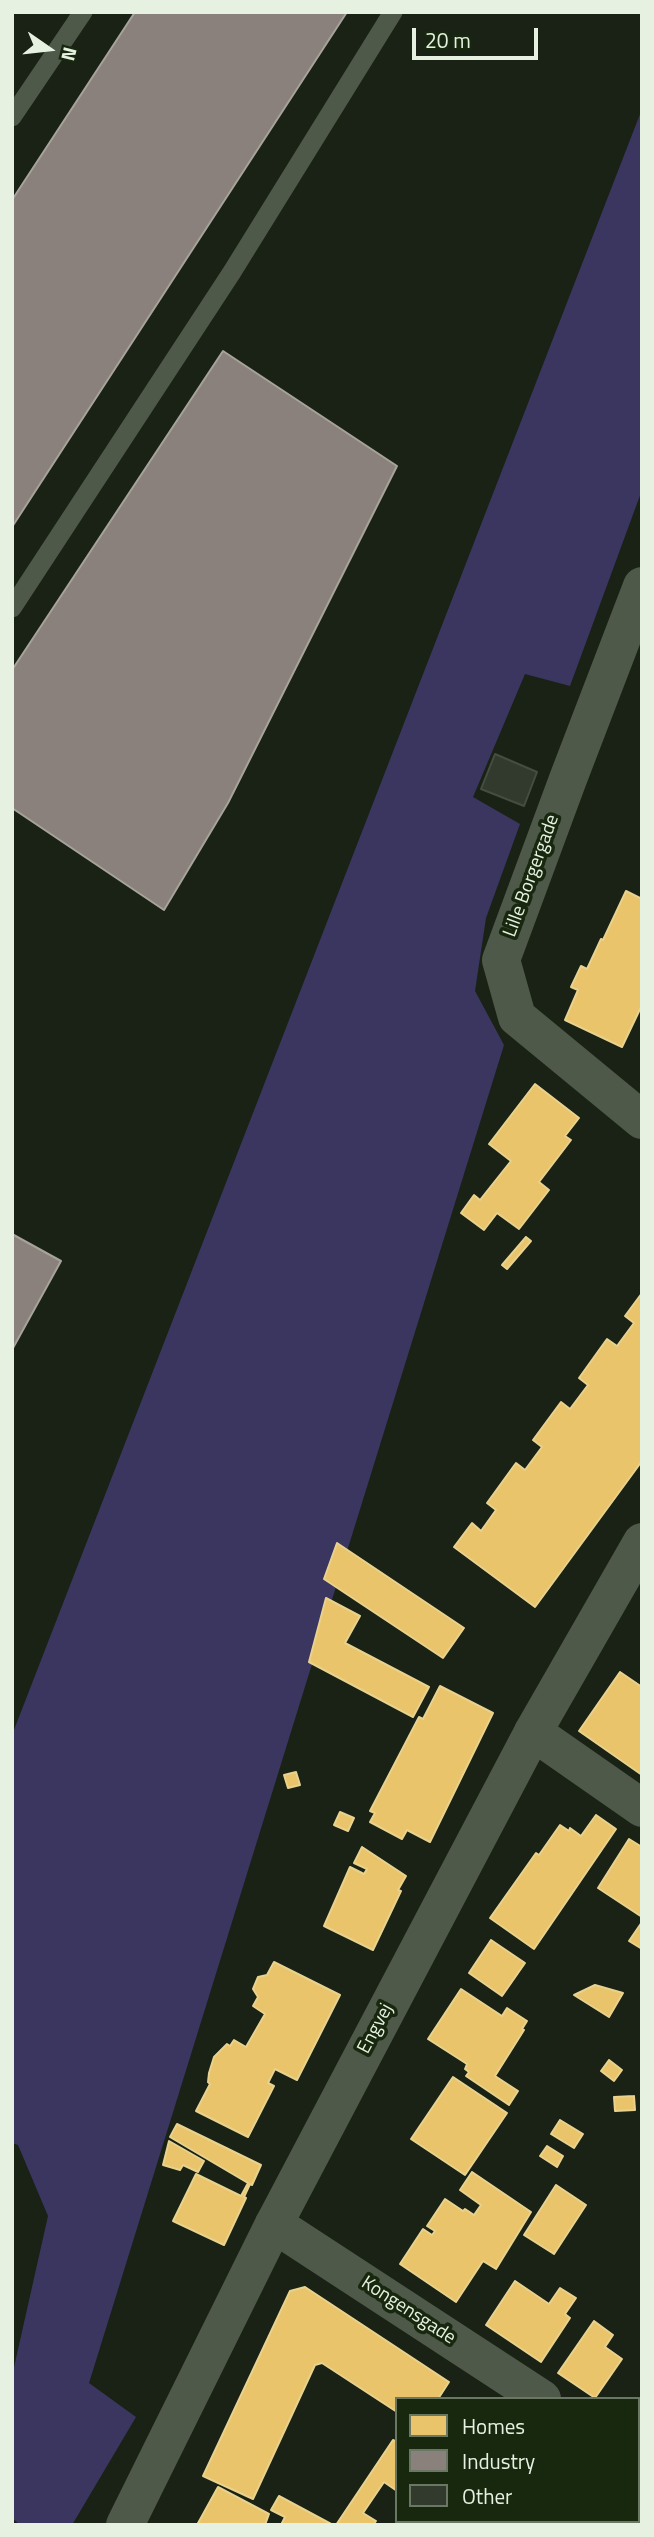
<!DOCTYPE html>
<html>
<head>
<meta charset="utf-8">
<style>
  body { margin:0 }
  #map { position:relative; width:654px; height:2537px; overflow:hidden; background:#192215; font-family:"Titillium Web",sans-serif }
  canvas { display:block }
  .frame { position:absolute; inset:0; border:14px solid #e6f1e1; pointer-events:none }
  .legend { position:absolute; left:395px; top:2397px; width:245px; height:126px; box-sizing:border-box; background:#17280f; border:2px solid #6a7863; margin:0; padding:9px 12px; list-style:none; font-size:21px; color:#e6f1e1 }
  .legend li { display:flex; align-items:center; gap:14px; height:35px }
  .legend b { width:35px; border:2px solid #6a7863 }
  .north { position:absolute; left:14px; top:14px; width:70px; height:70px; -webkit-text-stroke:5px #17280f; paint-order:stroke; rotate:104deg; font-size:19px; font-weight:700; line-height:28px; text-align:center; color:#e6f1e1 }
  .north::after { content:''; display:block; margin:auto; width:24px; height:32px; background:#e6f1e1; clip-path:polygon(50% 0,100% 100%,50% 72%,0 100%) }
  .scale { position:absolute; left:412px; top:28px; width:126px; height:32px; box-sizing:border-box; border:4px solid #e6f1e1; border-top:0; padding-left:9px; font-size:21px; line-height:24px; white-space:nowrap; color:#e6f1e1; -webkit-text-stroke:5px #17280f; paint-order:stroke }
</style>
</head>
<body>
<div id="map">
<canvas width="654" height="2537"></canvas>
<div class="frame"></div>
<ul class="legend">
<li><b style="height:19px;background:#e9c46a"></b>Homes</li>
<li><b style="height:19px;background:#8a817c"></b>Industry</li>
<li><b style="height:19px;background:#323a2d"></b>Other</li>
</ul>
<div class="north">N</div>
<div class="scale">20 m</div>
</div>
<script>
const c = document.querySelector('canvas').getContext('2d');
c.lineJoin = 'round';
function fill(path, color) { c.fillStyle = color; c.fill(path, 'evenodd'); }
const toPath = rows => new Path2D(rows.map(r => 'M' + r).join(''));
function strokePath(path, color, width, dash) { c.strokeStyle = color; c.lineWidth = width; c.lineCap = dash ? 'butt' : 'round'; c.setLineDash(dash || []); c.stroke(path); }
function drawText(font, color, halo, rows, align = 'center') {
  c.font = font + ' "Titillium Web",sans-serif'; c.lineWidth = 7; c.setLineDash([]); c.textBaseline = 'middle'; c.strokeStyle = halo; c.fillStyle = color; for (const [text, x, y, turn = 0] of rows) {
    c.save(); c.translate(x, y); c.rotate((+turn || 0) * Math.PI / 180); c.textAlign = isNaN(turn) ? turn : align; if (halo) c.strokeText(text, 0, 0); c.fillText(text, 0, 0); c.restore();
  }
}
fill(toPath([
  [642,109,642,490,570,686,525,674,473,797,520,824,486,918,475,991,504,1045,89,2383,136,2417,72,2525,20,2525,12,2518,12,2376,48,2216,18,2145,12,2143,12,1735]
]), '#3a3660');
const homes = toPath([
  [626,891,642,899,642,1005,622,1047,565,1020,578,990,571,987,581,966,587,969,601,939,603,940,626,891],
  [535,1084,579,1118,565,1136,571,1140,539,1182,549,1190,519,1229,497,1213,484,1230,461,1213,474,1195,480,1200,511,1161,489,1144,535,1084],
  [526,1237,531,1241,507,1269,502,1265,526,1237],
  [642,1293,642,1461,535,1607,454,1547,472,1523,481,1531,496,1510,487,1503,516,1463,525,1470,542,1447,533,1440,561,1402,570,1409,588,1385,579,1378,607,1339,617,1346,634,1323,625,1316,642,1293],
  [337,1543,464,1628,443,1658,324,1579,337,1543],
  [326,1598,360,1616,345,1643,429,1687,413,1717,309,1662,326,1598],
  [620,1672,642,1687,642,1775,579,1731,620,1672],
  [440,1686,493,1713,430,1842,407,1830,402,1839,370,1822,375,1813,370,1811,419,1717,423,1719,440,1686],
  [296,1772,300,1785,288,1788,284,1775,296,1772],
  [340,1812,354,1818,348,1831,334,1825,340,1812],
  [596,1815,616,1829,534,1949,490,1918,536,1853,539,1855,560,1825,569,1831,570,1828,581,1836,596,1815],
  [629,1839,642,1847,642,1917,598,1888,629,1839],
  [362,1847,406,1876,398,1890,401,1891,373,1950,324,1926,350,1867,364,1874,367,1869,354,1863,362,1847],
  [642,1922,642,1949,629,1941,642,1922],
  [491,1940,525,1963,502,1996,469,1973,491,1940],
  [274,1962,340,1995,297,2080,275,2069,268,2083,274,2086,248,2137,196,2111,210,2084,208,2082,209,2073,214,2057,227,2044,230,2046,234,2040,246,2047,265,2014,253,2006,258,1997,253,1989,258,1977,267,1975,274,1962],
  [595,1985,623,1993,609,2017,574,1995,595,1985],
  [461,1989,502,2016,507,2008,527,2021,522,2029,524,2030,495,2076,518,2091,509,2105,466,2076,469,2072,465,2069,467,2064,428,2039,461,1989],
  [609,2060,622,2070,614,2081,601,2071,609,2060],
  [453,2077,507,2113,465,2175,411,2139,453,2077],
  [634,2096,635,2110,615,2111,614,2097,634,2096],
  [560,2120,583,2134,574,2148,551,2134,560,2120],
  [177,2124,261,2165,252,2185,250,2184,244,2197,246,2198,224,2245,173,2221,196,2174,241,2196,248,2183,170,2137,177,2124],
  [169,2141,204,2161,198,2172,183,2165,180,2170,163,2165,169,2141],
  [547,2146,563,2156,557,2167,540,2156,547,2146],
  [472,2172,531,2212,496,2269,483,2261,456,2302,400,2264,423,2229,432,2235,435,2231,427,2226,445,2199,463,2211,465,2209,474,2215,481,2205,460,2190,472,2172],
  [556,2185,586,2205,554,2254,524,2235,556,2185],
  [515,2281,549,2304,560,2288,576,2298,565,2314,570,2318,541,2362,486,2325,515,2281],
  [305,2287,449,2382,438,2399,397,2399,397,2412,322,2363,315,2365,253,2499,203,2476,290,2291,305,2287],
  [594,2321,613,2335,605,2347,622,2359,595,2398,558,2373,594,2321],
  [393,2440,397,2442,397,2491,384,2482,363,2513,376,2521,373,2525,336,2525,393,2440],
  [218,2487,269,2514,265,2525,197,2525,218,2487],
  [279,2496,333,2525,281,2525,285,2517,271,2510,279,2496],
  [462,2521,487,2521,485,2525,460,2525,462,2521],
  [521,2521,552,2521,550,2525,526,2525,521,2521],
  [576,2521,626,2521,625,2523,627,2525,574,2525,576,2521]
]);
fill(homes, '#e9c46a');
strokePath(homes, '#e8d28e', 2);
const industry = toPath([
  [135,12,347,12,12,527,12,200,135,12],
  [223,351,397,466,228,803,164,910,12,808,12,670,223,351],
  [12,1234,61,1261,13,1348,12,1348,12,1234]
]);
fill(industry, '#8a817c');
strokePath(industry, '#a6a39a', 2);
const building = toPath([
  [495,754,537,772,524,806,481,789,495,754]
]);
fill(building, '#323a2d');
strokePath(building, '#444d40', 2);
strokePath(toPath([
  [12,117,83,12],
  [12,608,232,272,393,12]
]), '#4f594a', 19);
strokePath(toPath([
  [642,586,568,779,501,960,517,1017,642,1120],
  [533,1732,642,1808],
  [274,2224,542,2399],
  [638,2463,642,2465]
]), '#4f594a', 38);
strokePath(toPath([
  [125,2525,274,2224,533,1732,642,1542]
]), '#4f594a', 38);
drawText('19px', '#e6f1e1', '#17280f', [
  ["Lille Borgergade",532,876,-70],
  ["Engvej",376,2029,-62],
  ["Kongensgade",408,2311,33]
]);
</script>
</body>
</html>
